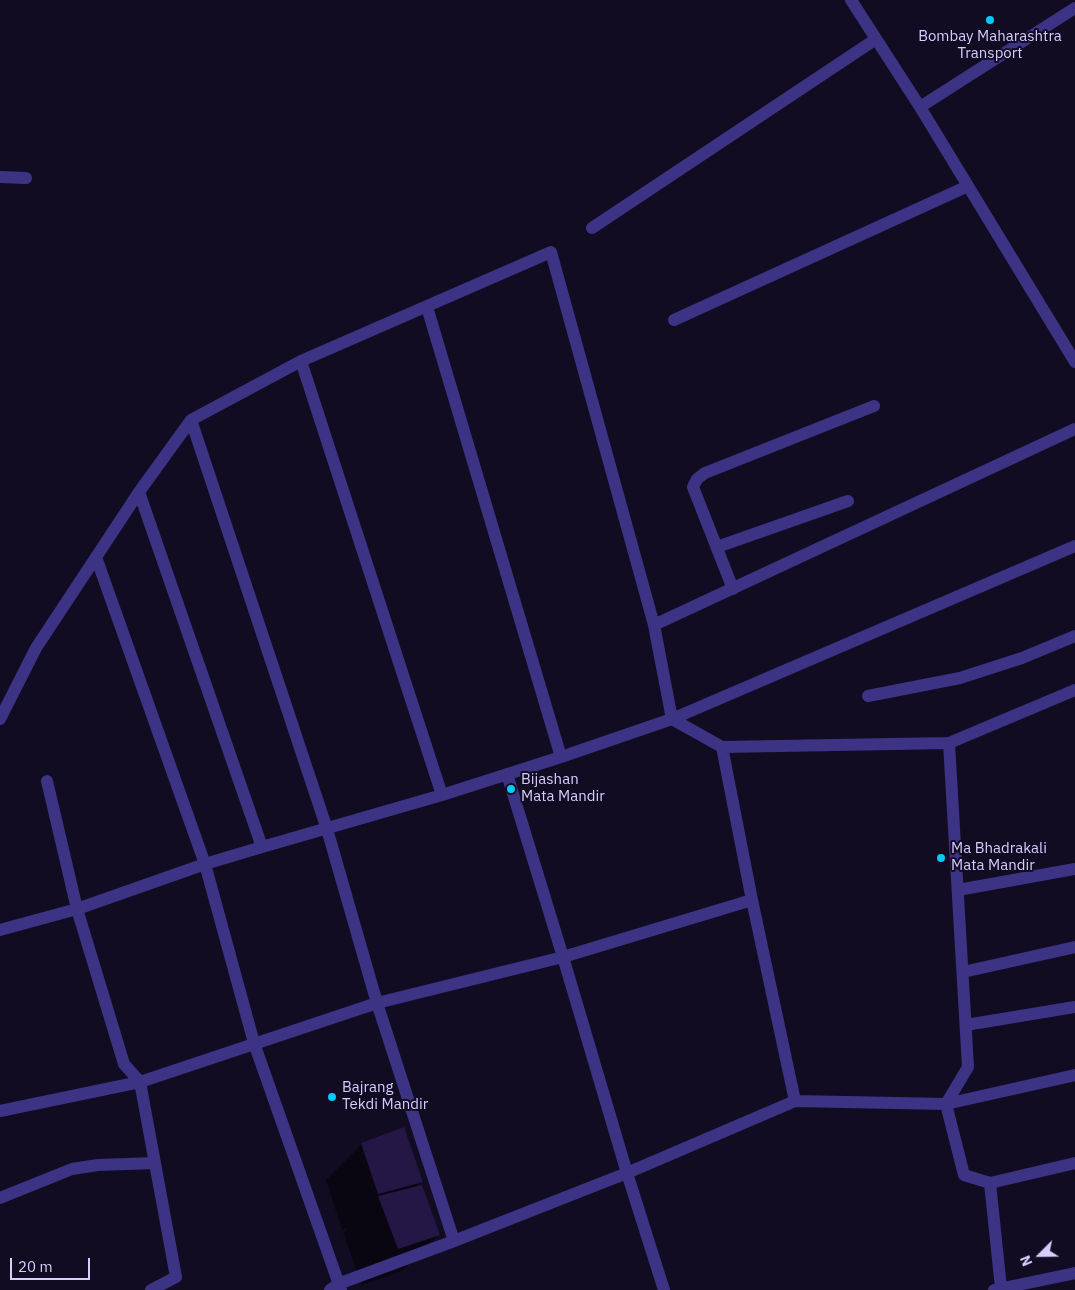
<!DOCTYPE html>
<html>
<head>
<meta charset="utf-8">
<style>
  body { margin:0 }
  #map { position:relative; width:1075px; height:1290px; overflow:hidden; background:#120c23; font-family:"IBM Plex Sans",sans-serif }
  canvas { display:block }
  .north { position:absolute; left:1015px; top:1230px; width:50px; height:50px; -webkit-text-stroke:4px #120c23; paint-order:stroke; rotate:247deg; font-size:14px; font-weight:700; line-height:20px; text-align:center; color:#d7cdff }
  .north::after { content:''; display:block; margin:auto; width:18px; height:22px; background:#d7cdff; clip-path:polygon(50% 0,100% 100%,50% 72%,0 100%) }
  .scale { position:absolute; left:10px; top:1258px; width:80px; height:22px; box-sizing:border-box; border:2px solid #d7cdff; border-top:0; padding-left:6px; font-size:15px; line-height:18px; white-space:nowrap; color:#d7cdff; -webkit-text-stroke:4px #120c23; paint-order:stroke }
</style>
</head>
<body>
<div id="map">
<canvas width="1075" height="1290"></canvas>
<div class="north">N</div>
<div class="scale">20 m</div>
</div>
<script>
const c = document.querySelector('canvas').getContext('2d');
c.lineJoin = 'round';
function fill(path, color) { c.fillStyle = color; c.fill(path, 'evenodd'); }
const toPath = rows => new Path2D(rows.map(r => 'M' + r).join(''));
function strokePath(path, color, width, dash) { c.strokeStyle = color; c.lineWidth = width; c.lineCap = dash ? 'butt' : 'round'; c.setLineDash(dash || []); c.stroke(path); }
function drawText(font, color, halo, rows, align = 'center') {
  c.font = font + ' "IBM Plex Sans",sans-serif'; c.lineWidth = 4; c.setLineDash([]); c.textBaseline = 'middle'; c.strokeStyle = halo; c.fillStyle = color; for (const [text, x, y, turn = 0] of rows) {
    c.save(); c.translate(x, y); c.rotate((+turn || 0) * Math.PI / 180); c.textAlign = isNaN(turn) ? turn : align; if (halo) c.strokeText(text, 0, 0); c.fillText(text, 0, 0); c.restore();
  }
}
fill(toPath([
  [362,1144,421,1182,414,1189,438,1235,402,1271,362,1285,343,1233,348,1228,342,1230,326,1180]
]), '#0007');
fill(toPath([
  [404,1127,423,1182,378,1194,361,1143],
  [422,1185,440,1235,398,1249,378,1196]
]), '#241645');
strokePath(toPath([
  [851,0,920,107,1075,362],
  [920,107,1075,8],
  [0,177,26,178],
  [592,228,876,39],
  [427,307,561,757],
  [674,320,968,186],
  [301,361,442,795],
  [191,420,327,829,377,1003,454,1241],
  [139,492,262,847],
  [717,547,848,501],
  [96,557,205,864,254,1043,341,1290],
  [733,589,693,487,697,479,705,473,874,406],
  [654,625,1075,429],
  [868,696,960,678,1022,658,1075,636],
  [0,719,36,648,139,492,191,420,301,361,551,252,654,625,672,719,722,747,949,743,1075,690],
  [949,743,968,1067,946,1104,964,1175,990,1183,1001,1288],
  [507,774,563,957,627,1173,664,1290],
  [47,781,77,909,124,1064,140,1082,176,1277,151,1290],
  [958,890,1075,869],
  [0,930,77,909,205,864,262,847,442,795,561,757,672,719,1075,546],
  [963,972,1075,947],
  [966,1025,1075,1007],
  [795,1101,946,1104,1075,1075],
  [0,1111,140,1082,377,1003,563,957,752,900],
  [990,1183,1075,1163],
  [0,1198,72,1169,98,1165,155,1163],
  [330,1290,338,1284,454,1241,627,1173,795,1101,752,900,722,747],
  [994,1290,1075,1273]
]), '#3d3385', 12);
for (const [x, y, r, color] of [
  [990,20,5,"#00caf8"],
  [511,789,5,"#00caf8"],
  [941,858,5,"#00caf8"],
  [332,1097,5,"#00caf8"]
]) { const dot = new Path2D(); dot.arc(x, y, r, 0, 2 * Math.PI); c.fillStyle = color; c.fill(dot); strokePath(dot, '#120c23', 2); }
drawText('15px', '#d7cdff', '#120c23', [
  ["Bombay Maharashtra",990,37,"center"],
  ["Transport",990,54,"center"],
  ["Bijashan",521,780],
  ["Mata Mandir",521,797],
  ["Ma Bhadrakali",951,849],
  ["Mata Mandir",951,866],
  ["Bajrang",342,1088],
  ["Tekdi Mandir",342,1105]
], 'left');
</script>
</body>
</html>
